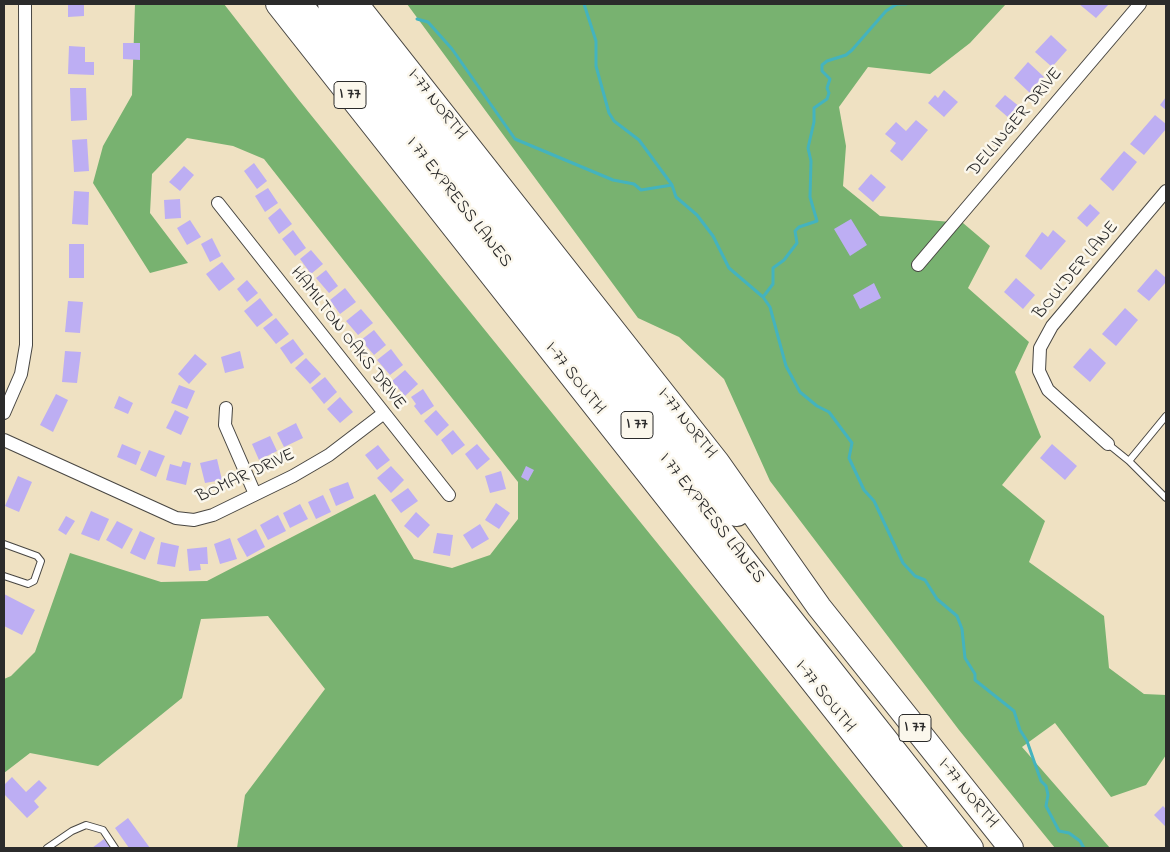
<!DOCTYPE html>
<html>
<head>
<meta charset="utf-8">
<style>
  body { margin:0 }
  #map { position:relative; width:1170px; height:852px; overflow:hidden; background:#efe1c2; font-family:"Indie Flower",sans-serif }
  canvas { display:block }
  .frame { position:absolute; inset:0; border:5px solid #2b2b2b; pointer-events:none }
</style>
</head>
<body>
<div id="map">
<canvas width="1170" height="852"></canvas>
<div class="frame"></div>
</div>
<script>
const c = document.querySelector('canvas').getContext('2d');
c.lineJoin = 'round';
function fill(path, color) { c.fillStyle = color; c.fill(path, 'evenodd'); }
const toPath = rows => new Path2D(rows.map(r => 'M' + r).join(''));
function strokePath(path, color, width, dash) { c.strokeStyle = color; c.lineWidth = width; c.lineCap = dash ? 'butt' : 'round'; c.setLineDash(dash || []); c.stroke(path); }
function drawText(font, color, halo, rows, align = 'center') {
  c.font = font + ' "Indie Flower",sans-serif'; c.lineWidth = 5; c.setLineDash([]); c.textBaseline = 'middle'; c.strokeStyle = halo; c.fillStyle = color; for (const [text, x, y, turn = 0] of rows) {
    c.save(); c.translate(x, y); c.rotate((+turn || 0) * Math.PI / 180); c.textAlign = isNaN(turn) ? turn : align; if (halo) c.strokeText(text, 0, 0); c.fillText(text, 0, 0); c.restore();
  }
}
fill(toPath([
  [135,4,224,4,298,99,904,848,237,848,245,795,325,689,268,616,201,619,182,698,98,766,30,753,4,773,4,679,11,676,35,652,70,553,161,582,207,581,375,494,414,559,452,568,490,555,518,519,518,482,264,159,233,146,187,138,152,174,150,213,188,263,150,273,93,183,103,146,132,95],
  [407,4,1006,4,970,43,930,74,868,67,839,107,846,146,843,186,880,216,963,223,990,246,968,288,1029,342,1015,372,1041,437,1002,485,1045,521,1029,562,1104,616,1109,668,1144,694,1166,695,1166,755,1146,785,1111,797,1055,723,1022,747,1110,848,1055,848,959,730,770,481,724,379,679,337,638,318]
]), '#78b270');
strokePath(toPath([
  [584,4,596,41,596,66,609,113,614,121,639,140,672,185,676,197,697,215,713,236,729,268,763,297,770,307,786,366,800,392,817,406,829,412,852,443,849,458,864,490,874,501,903,563,915,576,925,580,937,599,957,616,962,629,965,658,975,674,975,680,1014,711,1020,730,1027,741,1041,781,1046,786,1048,795,1046,806,1059,831,1069,833,1080,841,1084,848],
  [417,19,428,22,452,49,515,139,613,180,634,184,641,190,672,185],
  [763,297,773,284,773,268,784,260,797,243,795,231,799,227,817,221,810,197,811,161,808,148,814,122,814,108,827,99,829,93,827,88,830,79,822,71,822,65,827,61,846,55,852,50,886,11,897,4,906,4]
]), '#44b3be', 3);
fill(toPath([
  [68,4,84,4,84,16,68,17],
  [1079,4,1109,4,1096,18],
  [1051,35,1067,50,1052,67,1035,52],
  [123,43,140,43,140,60,123,59],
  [69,46,85,47,85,62,94,62,94,75,68,74],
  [1028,62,1044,77,1030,93,1014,78],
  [70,88,86,88,87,120,71,121],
  [944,90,958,102,944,117,928,103,935,95,938,98],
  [1005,95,1020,107,1010,119,995,106],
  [1166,97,1166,110,1160,105],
  [1155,115,1166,124,1166,129,1144,155,1130,144],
  [916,120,928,130,902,161,890,151,896,143,885,134,896,122,906,131],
  [87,139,89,171,74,172,72,140],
  [1124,151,1137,162,1113,191,1100,179],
  [254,163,267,181,257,189,244,171],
  [184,166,194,175,180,191,169,182],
  [871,174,886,187,873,202,858,189],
  [268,188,278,203,265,212,255,196],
  [74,191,89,192,88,225,72,224],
  [180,199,181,218,165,219,164,200],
  [1090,204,1100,213,1087,227,1077,218],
  [280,208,292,224,279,234,268,218],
  [851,219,867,245,850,256,834,229],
  [190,220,201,237,187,245,177,228],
  [293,230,306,248,295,256,282,239],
  [1053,230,1066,241,1041,270,1025,256,1042,232,1048,237],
  [212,238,221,256,210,262,201,244],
  [69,244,84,244,84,278,69,278],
  [311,250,323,264,311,274,300,259],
  [222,262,235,279,219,291,206,274],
  [1156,269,1166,278,1166,282,1149,301,1137,291],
  [326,270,338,286,329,293,316,278],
  [1016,278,1035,295,1023,309,1004,292],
  [247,280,258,293,247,302,237,289],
  [874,283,881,298,860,309,853,295],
  [345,288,356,302,340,314,330,300],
  [260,298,273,315,257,327,244,311],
  [68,301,83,302,80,333,65,332],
  [1125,308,1138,320,1116,346,1102,334],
  [361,309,373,323,358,335,346,321],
  [276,318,289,334,276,344,263,328],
  [374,330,386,345,374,355,361,340],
  [293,339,304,354,291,364,280,348],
  [1090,348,1106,363,1090,382,1073,367],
  [391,349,403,365,390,375,377,360],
  [65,351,81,352,77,383,62,382],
  [240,351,244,368,225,373,221,357],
  [195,354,207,364,189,384,178,374],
  [306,358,321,374,310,384,295,368],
  [405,370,418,384,405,396,392,381],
  [325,377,337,392,324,404,311,388],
  [179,385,195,391,187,409,171,403],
  [423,389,434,406,421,415,414,406,416,404,411,397],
  [56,394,68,400,53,432,40,425],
  [119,396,133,403,128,414,114,408],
  [340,397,353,412,340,423,327,409],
  [175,410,189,417,181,435,166,428],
  [436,410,449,425,437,436,424,421],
  [296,423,303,438,284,447,277,433],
  [453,430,465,445,452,455,441,440],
  [270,436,277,451,259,460,252,444],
  [122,444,141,452,136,465,117,457],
  [477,444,490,459,477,470,465,454],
  [1052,444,1077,466,1065,480,1040,458],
  [378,445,390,460,377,470,365,455],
  [149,450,165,456,156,477,140,470],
  [217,459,222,480,205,483,200,463],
  [183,461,191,463,186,485,166,480,170,464,181,467],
  [391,466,404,480,391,493,377,478],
  [526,466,534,470,528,481,521,477],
  [501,471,506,489,490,493,485,476],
  [18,476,32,482,19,512,5,506],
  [348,482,354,498,336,506,329,489],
  [408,488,418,501,401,513,391,500],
  [323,495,331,512,316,519,308,502],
  [496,503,510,513,499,529,485,520],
  [300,504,308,519,290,528,283,513],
  [91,511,109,519,99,541,81,534],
  [416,512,430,525,418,538,404,526],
  [278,515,286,531,268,540,260,525],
  [66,516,75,521,66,535,58,530],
  [117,521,133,529,122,549,106,540],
  [480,524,489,539,472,549,463,535],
  [256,529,265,547,247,557,237,539],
  [140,531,155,538,145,560,130,553],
  [437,533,453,535,450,556,433,553],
  [230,538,237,559,220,564,214,544],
  [161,542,179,546,175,567,157,564],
  [207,547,208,564,200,564,201,570,189,571,187,549],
  [4,594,35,610,22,635,4,626],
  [12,777,26,792,39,780,47,788,34,801,39,807,27,818,4,794,4,785],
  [1163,806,1166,809,1166,827,1154,815],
  [128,818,150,848,129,848,115,828],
  [104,839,111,848,92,848]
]), '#bdaef3');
const service = toPath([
  [1108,444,1129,461,1166,416],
  [1129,461,1166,498],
  [4,544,37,556,41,561,34,581,28,584,4,576],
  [47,848,72,831,86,825,103,830,115,848]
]);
const minor = toPath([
  [218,203,449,495],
  [918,265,1140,4],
  [226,408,225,425,255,494],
  [4,413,21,374,26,345,25,4],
  [4,440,176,518,194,520,213,515,293,476,329,455,384,413],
  [1108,444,1048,390,1039,371,1040,348,1052,326,1166,191]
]);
const motorway = toPath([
  [278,4,944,848],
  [300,4,474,225,680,479,971,848],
  [330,4,558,295,702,474,737,514],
  [356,4,717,462,819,607,1011,848]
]);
strokePath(service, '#484642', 8);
strokePath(minor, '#484642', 14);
strokePath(motorway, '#484642', 26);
strokePath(service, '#fff', 6);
strokePath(minor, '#fff', 12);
strokePath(motorway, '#fff', 24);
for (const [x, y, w] of [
  [350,95,32],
  [637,425,32],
  [915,728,32]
]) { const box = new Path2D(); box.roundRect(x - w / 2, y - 13.5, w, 27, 4); c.fillStyle = '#fbf7ec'; c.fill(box); strokePath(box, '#2b2b2b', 1); }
drawText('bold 16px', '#2b2b2b', null, [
  ["I 77",350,95],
  ["I 77",637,425],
  ["I 77",915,728]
]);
drawText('18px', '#2b2b2b', '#fbf7ec', [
  ["I-77 NORTH",436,105,52],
  ["DELLINGER DRIVE",1016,123,-50],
  ["I 77 EXPRESS LANES",458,203,52],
  ["BOULDER LANE",1077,271,-50],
  ["HAMILTON OAKS DRIVE",347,339,52],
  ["I-77 SOUTH",574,379,52],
  ["I-77 NORTH",686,424,52],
  ["BOMAR DRIVE",246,477,-25],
  ["I 77 EXPRESS LANES",711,519,52],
  ["I-77 SOUTH",824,697,52],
  ["I-77 NORTH",967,794,51]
]);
</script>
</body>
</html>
